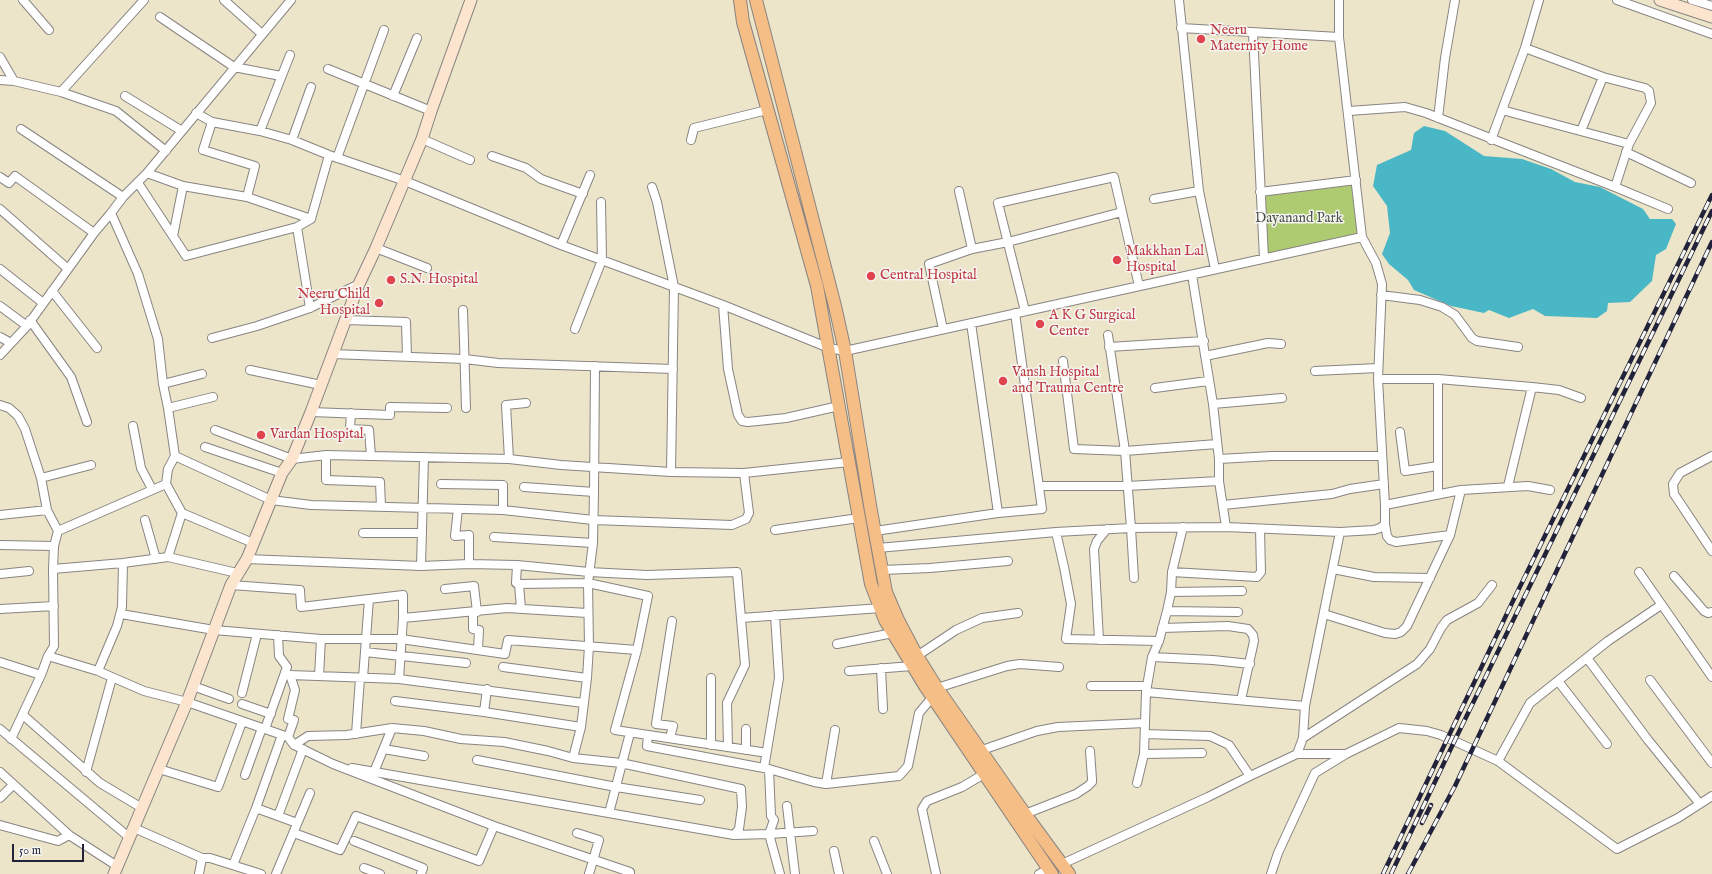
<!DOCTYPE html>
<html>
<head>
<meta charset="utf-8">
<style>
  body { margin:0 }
  #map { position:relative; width:1712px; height:874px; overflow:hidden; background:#ede5c9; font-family:"IM FELL English",serif }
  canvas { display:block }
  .scale { position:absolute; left:12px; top:844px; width:72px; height:18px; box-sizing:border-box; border:2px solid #22223b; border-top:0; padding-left:5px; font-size:12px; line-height:14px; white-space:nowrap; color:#22223b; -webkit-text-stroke:3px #f6f6f2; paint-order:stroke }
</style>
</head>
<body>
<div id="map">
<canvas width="1712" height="874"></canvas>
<div class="scale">50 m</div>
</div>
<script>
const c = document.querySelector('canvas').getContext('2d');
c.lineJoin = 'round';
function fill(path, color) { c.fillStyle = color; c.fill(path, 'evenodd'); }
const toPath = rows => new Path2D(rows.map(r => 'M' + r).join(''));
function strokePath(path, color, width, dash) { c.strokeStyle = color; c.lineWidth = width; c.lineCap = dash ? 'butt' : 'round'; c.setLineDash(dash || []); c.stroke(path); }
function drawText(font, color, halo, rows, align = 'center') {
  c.font = font + ' "IM FELL English",serif'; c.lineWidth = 3; c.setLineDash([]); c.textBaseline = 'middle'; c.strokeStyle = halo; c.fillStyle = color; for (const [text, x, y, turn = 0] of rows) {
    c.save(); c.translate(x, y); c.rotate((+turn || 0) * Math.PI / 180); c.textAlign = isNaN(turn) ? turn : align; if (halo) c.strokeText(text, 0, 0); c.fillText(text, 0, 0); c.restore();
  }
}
fill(toPath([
  [1353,184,1358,234,1267,255,1263,195]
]), '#aecb71');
fill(toPath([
  [1424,126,1445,131,1484,156,1522,159,1551,169,1575,182,1600,187,1643,209,1650,219,1672,219,1676,224,1666,249,1656,255,1652,281,1630,302,1608,303,1607,311,1597,318,1545,316,1533,309,1509,318,1489,310,1484,313,1451,306,1414,290,1408,280,1389,264,1382,254,1390,233,1387,206,1373,186,1377,165,1411,150,1414,133]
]), '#4ab7c6');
const street = toPath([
  [23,0,49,30],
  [224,0,262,34],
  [1179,0,1199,191,1215,269],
  [1617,0,1712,34],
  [1692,0,1712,6],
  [160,17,234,67,281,76],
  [1181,28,1339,37],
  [1253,33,1264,258],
  [1525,48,1603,77,1645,88,1649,91,1651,103,1629,144,1615,187],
  [0,57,14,81],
  [328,69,431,111],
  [0,80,14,81,61,92,116,111,166,151],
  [61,92,144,0],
  [125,96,182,131],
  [393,96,417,38],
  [1502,110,1629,144],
  [1349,111,1405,107,1426,113,1615,187,1668,209],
  [196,113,212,122,260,131,292,140,329,155,405,181,561,245,723,305,829,348,845,351,1362,237,1339,37,1339,0],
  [1438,118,1445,58,1455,0],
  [212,122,203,150,255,166,247,197],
  [21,129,123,197],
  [260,131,290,55],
  [1581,131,1603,77],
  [422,139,470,160],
  [292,140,311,87],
  [691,140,694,128,767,110],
  [1491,140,1525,48,1539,0],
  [1626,152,1691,183],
  [492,156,526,168,541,179,583,194],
  [337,158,384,30],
  [147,173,183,186,247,197,311,219,329,155],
  [0,177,9,183,15,176,94,233],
  [138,183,186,256,297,227,311,219],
  [652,187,657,202,674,287,671,472],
  [1260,192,1356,180],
  [1154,199,1199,191],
  [0,209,68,269],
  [111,213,138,274,158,339,163,384,168,408,175,456,168,469,166,484,182,513,168,557],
  [297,227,310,308],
  [173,236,183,186],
  [1362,237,1376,263,1382,284,1378,379,1385,505,1461,490,1528,486,1550,490],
  [561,245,590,175],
  [376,248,427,268],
  [972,249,1008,242,1122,212],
  [0,269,43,303],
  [1192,275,1213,404,1219,459,1219,481,1226,527],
  [52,291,97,348],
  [1381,295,1420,300,1442,307,1455,315,1472,338,1477,341,1518,347],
  [723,305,728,369,738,415,742,421,748,422,786,418,839,406],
  [0,306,27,326],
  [463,310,466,408],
  [1025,311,998,203,1114,177,1139,286],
  [30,320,71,377,87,422],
  [346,320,406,322,407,357],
  [971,323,998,513],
  [575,329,602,260,601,202],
  [943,329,929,264,972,249,959,191],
  [0,337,11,343],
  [212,338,257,326,310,308,359,284],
  [1109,347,1204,341],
  [332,354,465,359,498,363,673,369],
  [0,355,27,326,94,233,111,213,123,197,147,173,291,0],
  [1205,356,1268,343,1281,344],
  [1063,361,1074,449,1125,451,1217,444],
  [250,370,321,385],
  [1315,371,1378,368],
  [1378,379,1438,379,1532,387,1559,390,1581,398],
  [163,384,202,374],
  [1155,388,1208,381],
  [1213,404,1282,398],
  [0,405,9,408,18,416,25,429,41,478,47,510,58,531,54,546,53,569,54,646,48,656,41,675,11,739],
  [168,408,213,397],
  [311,412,390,415,390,407,447,408],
  [351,413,350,429,369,430,371,456],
  [133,426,141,468,152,489],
  [215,430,292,459,326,455,509,459,561,465,671,472,744,473,849,462],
  [1400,432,1405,471,1438,466],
  [205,447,282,473],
  [326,455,326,480,380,482,381,507],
  [175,456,271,500,311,505,503,510,593,520,732,525,746,519,749,513,744,473],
  [1712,456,1680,473,1673,484,1674,494,1712,551],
  [509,459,506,405,526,403],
  [1219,459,1272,456,1382,456],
  [41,478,91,465],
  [441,484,503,485,503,510],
  [1039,486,1127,486,1219,481],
  [1508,486,1532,387],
  [524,487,594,492,593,543,588,583,589,646,587,678,581,727,573,758],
  [594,492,595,366],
  [1438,493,1438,379],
  [1223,505,1332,494,1350,489,1384,484],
  [458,509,455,536,469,535,469,564],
  [182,513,253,543],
  [0,515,47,510],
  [145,520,156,559],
  [1385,524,1387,536,1390,540,1396,542,1450,535],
  [1183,527,1172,572,1171,592,1167,611,1159,641,1152,657,1146,692,1305,706],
  [775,530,859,518],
  [58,531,166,484],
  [875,531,998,513,1042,509,1015,313],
  [1056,532,1064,567,1071,604,1066,639,1159,641],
  [363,533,422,533],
  [494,537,593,543],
  [0,545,54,546],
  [878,548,1056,532,1131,528,1125,451,1108,335],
  [247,559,421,566,469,564,517,565,589,572,647,575,737,572,745,665,727,703,728,747],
  [517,565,516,583,519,584,521,609],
  [421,566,424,457],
  [53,569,123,563,168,557,237,573],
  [1333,569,1374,577,1430,578],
  [882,570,930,568,1008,561],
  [1172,572,1257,577,1261,572,1260,529],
  [1639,572,1712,677],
  [0,574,29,571],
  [1674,576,1704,611,1708,613,1712,612],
  [1134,578,1131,528,1226,527,1340,532,1374,530,1380,528,1385,524,1385,505],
  [519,584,588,583,648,596,637,650,615,730,761,752],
  [231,585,300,590,301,607,403,595,403,618,507,608,587,613],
  [445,589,474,586,477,612],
  [1171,592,1242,591],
  [0,609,54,606],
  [1167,611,1238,612],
  [473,612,473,629,479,630,478,650],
  [121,614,214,630,321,639,401,639,505,654,508,640,637,650],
  [1324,614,1385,633,1395,634,1401,632,1407,626,1450,535,1461,490],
  [741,618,881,608],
  [1162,628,1228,626,1248,629,1253,635,1254,641,1241,700],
  [1099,640,1094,549,1097,541,1107,529],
  [837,644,893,633],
  [365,652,466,663],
  [48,656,98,671,144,691,187,702,288,737,294,745,333,764,494,826,630,872,630,874],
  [917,656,956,630,982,618,1018,613],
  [1152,657,1213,660,1250,664],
  [1587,658,1648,740,1700,804],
  [0,662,41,675],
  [503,667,587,678],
  [881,668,883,709],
  [98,671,117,626,122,607,123,563],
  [849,671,912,666],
  [319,676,321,639],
  [363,678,369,599],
  [399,679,403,618],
  [1650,680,1712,763],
  [1558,681,1607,744],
  [193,686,229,699],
  [1091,686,1147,686],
  [937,688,1007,666,1020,664,1059,667],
  [242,693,257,634],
  [395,701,484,712,581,727],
  [242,704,271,714],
  [484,712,487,689],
  [23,715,100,783,142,808],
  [0,729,130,838],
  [265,729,287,667,279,656,278,635],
  [356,734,360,678],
  [1145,734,1210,736,1229,745,1250,776],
  [282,735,256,808,297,823],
  [648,735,647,746,769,769,814,782,826,784,899,776,908,766,919,713,930,700,933,698],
  [288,737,294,720,288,719,295,690,290,675,399,679,583,703],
  [670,738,673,726,656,724,672,621],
  [1303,738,1417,664,1430,649,1441,628,1447,620,1478,603,1492,585],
  [294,745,308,736,347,735,392,728,424,731,461,739,504,742,548,751,573,758,621,763,741,789,742,807,739,829,734,835],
  [711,745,711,678],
  [384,749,424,756],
  [746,750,746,729],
  [982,750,1037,731,1058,727,1145,723],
  [1144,754,1202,753],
  [1297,754,1345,754],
  [477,760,616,787,700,800],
  [1498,761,1530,703,1608,641,1661,605],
  [352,768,734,835,769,834,780,874],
  [764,768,779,678,775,615],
  [159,769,218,787,242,722],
  [769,769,771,816,774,820,769,834,813,831],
  [0,772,69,835,117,866],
  [86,772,112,678],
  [374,772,392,728],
  [245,775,262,728],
  [1137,783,1144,754,1146,692],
  [826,784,835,730],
  [0,798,13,785],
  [787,806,795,874],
  [609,813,630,733],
  [1025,814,1076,794,1088,786,1092,782,1092,779,1090,751],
  [278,816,303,749],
  [0,825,58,841,69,835],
  [134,828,202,858],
  [294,833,340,850,356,816,479,861,494,826],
  [577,833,599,840,589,874],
  [354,841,423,868,421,874],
  [874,841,887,874],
  [834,851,839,874],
  [1062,864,1208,797,1250,776,1297,754,1303,738,1305,706,1340,532],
  [233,865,256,808],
  [364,868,380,874],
  [199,874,202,858,210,858,261,874],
  [276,874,310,793],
  [936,874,922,809,927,801,962,787,984,774],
  [1039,874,1049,869],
  [1271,874,1278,853,1315,773,1346,754,1399,728,1427,731,1441,735,1498,761,1617,849,1678,818,1712,796]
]);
const secondary = toPath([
  [1660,0,1712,17],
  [114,874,187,702,231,585,247,559,282,473,292,459,311,412,359,284,376,248,422,139,431,111,471,0]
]);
const primary = toPath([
  [740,0,743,22,817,286,871,584,885,620,925,686,1052,874],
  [756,0,835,306,845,351,871,511,886,592,898,620,917,656,937,688,1025,814,1069,874]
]);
strokePath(street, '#888482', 10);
strokePath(secondary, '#888482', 13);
strokePath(primary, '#888482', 14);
strokePath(street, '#fff', 8);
strokePath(secondary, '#fbe5cf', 11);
strokePath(primary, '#f6be87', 12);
const rail = toPath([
  [1422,823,1431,805],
  [1383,874,1512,603,1712,195],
  [1391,874,1454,742,1712,211],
  [1408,874,1455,786,1712,242]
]);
strokePath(rail, '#22223b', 4.5);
strokePath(rail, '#f6f6f2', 3, [9]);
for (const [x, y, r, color] of [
  [1201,39,5,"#e0444e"],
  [1117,260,5,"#e0444e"],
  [871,276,5,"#e0444e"],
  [391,280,5,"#e0444e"],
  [379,303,5,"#e0444e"],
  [1040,324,5,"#e0444e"],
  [1003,381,5,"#e0444e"],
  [261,435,5,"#e0444e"]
]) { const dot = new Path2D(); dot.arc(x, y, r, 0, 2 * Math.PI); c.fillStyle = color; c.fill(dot); strokePath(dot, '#f6f6f2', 1.5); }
drawText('14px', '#be3a42', '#f6f6f2', [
  ["Neeru",1210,31],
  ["Maternity Home",1210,47],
  ["Makkhan Lal",1126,252],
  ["Hospital",1126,268],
  ["Central Hospital",880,276],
  ["S.N. Hospital",400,280],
  ["Neeru Child",370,295,"right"],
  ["Hospital",370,311,"right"],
  ["A K G Surgical",1049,316],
  ["Center",1049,332],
  ["Vansh Hospital",1012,373],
  ["and Trauma Centre",1012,389],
  ["Vardan Hospital",270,435]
], 'left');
drawText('14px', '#4c554b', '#f6f6f2', [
  ["Dayanand Park",1299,219]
]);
</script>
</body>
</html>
